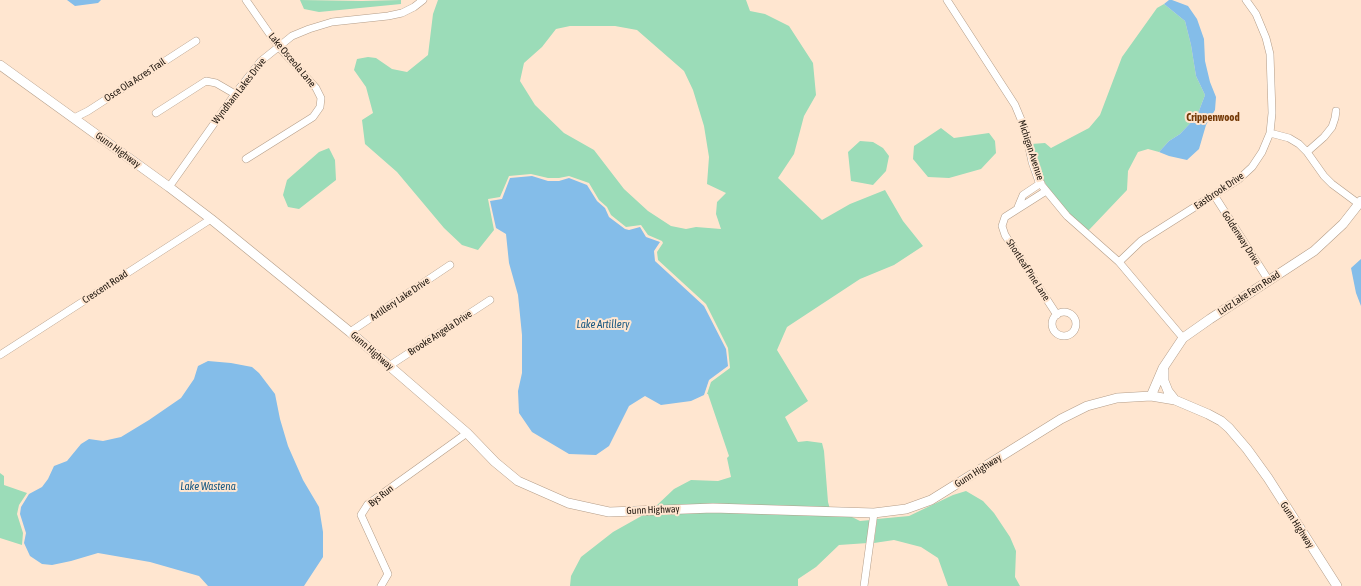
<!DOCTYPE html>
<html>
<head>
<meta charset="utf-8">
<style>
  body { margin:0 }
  canvas { display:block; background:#ffe6d0 }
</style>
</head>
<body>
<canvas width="1361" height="586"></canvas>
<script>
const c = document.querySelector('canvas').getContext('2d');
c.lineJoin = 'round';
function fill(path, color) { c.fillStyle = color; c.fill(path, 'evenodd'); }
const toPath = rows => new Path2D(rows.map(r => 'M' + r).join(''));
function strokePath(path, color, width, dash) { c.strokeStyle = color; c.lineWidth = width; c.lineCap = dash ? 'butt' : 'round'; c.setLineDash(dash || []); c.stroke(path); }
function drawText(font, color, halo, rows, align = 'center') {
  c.font = font + ' "Asap Condensed",sans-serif'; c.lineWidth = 4; c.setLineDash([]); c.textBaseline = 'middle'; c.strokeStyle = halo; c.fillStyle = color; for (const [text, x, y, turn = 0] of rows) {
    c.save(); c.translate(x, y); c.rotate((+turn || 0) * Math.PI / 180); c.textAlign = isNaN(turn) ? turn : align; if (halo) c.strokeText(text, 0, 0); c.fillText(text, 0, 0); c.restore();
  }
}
fill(toPath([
  [300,0,362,1,401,0,401,4,319,12,304,9],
  [438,0,746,0,750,11,765,14,789,26,813,63,816,95,804,116,794,154,778,178,822,220,850,204,885,190,903,221,923,246,894,265,860,279,787,327,777,350,808,401,785,417,798,442,807,441,822,443,824,451,828,502,830,509,655,507,674,489,691,480,718,481,731,477,727,458,729,456,708,394,707,394,711,382,730,368,728,348,706,304,658,260,657,252,663,243,662,241,648,235,641,225,626,227,611,215,607,207,599,200,589,183,569,176,559,178,548,178,531,174,509,176,500,197,488,199,494,230,478,250,462,245,444,228,397,172,365,144,362,120,373,113,366,87,354,70,357,59,368,57,376,58,392,69,407,72,428,55,433,14],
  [570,26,615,26,637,30,684,71,693,90,704,126,709,157,707,184,726,193,717,202,716,214,721,229,696,227,686,229,671,226,648,211,624,189,594,150,564,133,535,105,520,81,524,63,542,47,556,29],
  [1164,4,1185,21,1191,45,1196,76,1205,95,1197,116,1180,134,1169,141,1159,152,1148,149,1138,152,1128,171,1127,190,1088,231,1069,214,1049,190,1038,170,1031,144,1045,143,1051,148,1089,128,1100,115,1122,57,1157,8],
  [941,128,954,138,989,133,995,141,996,153,981,169,949,178,928,177,913,159,914,146],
  [860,141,873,142,883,148,889,156,886,171,873,185,851,181,848,152],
  [329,148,335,160,336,180,299,209,288,207,283,195,287,180,319,152],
  [0,473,4,476,4,485,27,493,19,505,17,514,23,533,22,545,0,538],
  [966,491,983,501,994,513,1010,537,1016,551,1015,577,1020,586,948,586,938,558,921,547,894,540,874,543,877,519,909,516,953,495],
  [713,511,852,517,860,521,871,520,868,543,839,545,816,567,798,579,798,586,570,586,571,576,581,557,613,532,645,514]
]), '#9bdcb8');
fill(toPath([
  [67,0,101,0,98,3,75,6],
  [1169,0,1172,0,1188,6,1197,19,1204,39,1205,61,1210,82,1216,97,1215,110,1206,125,1199,149,1187,160,1169,156,1159,152,1169,141,1180,134,1197,116,1205,95,1196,76,1191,45,1185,21,1164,4],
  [532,176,548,181,559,181,569,178,587,185,597,201,605,208,609,217,625,229,629,230,640,227,646,237,660,242,654,251,655,261,704,306,726,349,728,366,709,380,704,395,691,401,661,405,645,396,629,406,609,446,596,455,569,454,532,432,519,413,518,391,522,373,522,335,518,295,509,263,506,234,496,228,490,201,502,199,510,178],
  [1361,259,1361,306,1356,293,1351,268],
  [208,361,231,363,252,367,259,373,275,394,280,419,288,446,303,480,319,507,323,532,323,557,304,586,208,586,199,576,150,562,98,553,71,561,52,565,42,564,30,556,24,543,26,533,20,514,21,507,29,494,42,487,48,479,54,466,67,461,81,444,89,439,103,441,121,437,149,420,181,398,194,379,198,366]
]), '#84bde9');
const minor = toPath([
  [947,0,1015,105,1025,129,1032,162,1039,182,1067,216,1119,262,1183,338],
  [156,113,206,81,216,83,235,94],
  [74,118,88,111,196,41],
  [1270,133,1289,138,1299,144,1307,152,1324,176,1332,184,1359,204],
  [1307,152,1324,137,1332,127,1335,118,1336,111],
  [246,159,313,117,320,107,321,98,316,88,278,46,246,0],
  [169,187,235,94,261,61,292,36,309,29,332,22,388,16,402,13,414,7,423,0],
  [1046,191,1005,217,1002,226,1005,235,1057,315],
  [1214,195,1269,281],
  [1018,207,1023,195,1041,183],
  [1119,262,1141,241,1239,179,1252,167,1262,152,1270,133,1272,113,1270,54,1266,38,1256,14,1246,0],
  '1052 324a12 12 0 1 1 24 0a12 12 0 1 1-24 0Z',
  [350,332,450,265],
  [0,355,211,219],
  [389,366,490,300],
  [381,586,388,574,361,515,368,504,467,433],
  [864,586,874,513]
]);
const major = toPath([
  [0,65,169,187,211,219,350,332,467,433,495,462,518,481,568,503,609,512,713,508,874,513,906,509,931,500,1061,419,1087,406,1117,398,1151,396,1175,400,1208,414,1221,421,1229,428,1247,449,1268,478,1337,586],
  [1164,370,1164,381,1168,391,1175,400],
  [1151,396,1163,368,1183,338,1210,319,1314,251,1343,224,1361,201]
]);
strokePath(minor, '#b49d88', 8);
strokePath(major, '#b49d88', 10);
strokePath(minor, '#fff', 7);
strokePath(major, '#fff', 9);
drawText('10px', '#1e150d', '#ffe6d0', [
  ["Lake Osceola Lane",292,60,50],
  ["Osce Ola Acres Trail",135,80,-33],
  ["Wyndham Lakes Drive",239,91,-52],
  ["Gunn Highway",118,150,36],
  ["Michigan Avenue",1031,150,72],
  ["Eastbrook Drive",1219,191,-34],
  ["Goldenway Drive",1241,238,57],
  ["Shortleaf Pine Lane",1028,270,57],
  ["Crescent Road",105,287,-33],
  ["Lutz Lake Fern Road",1249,293,-33],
  ["Artillery Lake Drive",400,299,-34],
  ["Brooke Angela Drive",440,333,-33],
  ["Gunn Highway",372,351,41],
  ["Gunn Highway",978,471,-32],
  ["Bys Run",381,496,-38],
  ["Gunn Highway",653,510,-2],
  ["Gunn Highway",1297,525,57]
]);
drawText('bold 11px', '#743906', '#ffe6d0', [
  ["Crippenwood",1213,118]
]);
drawText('italic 11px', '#155680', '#ffe6d0', [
  ["Lake Artillery",603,325],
  ["Lake Wastena",208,487]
]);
</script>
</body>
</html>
